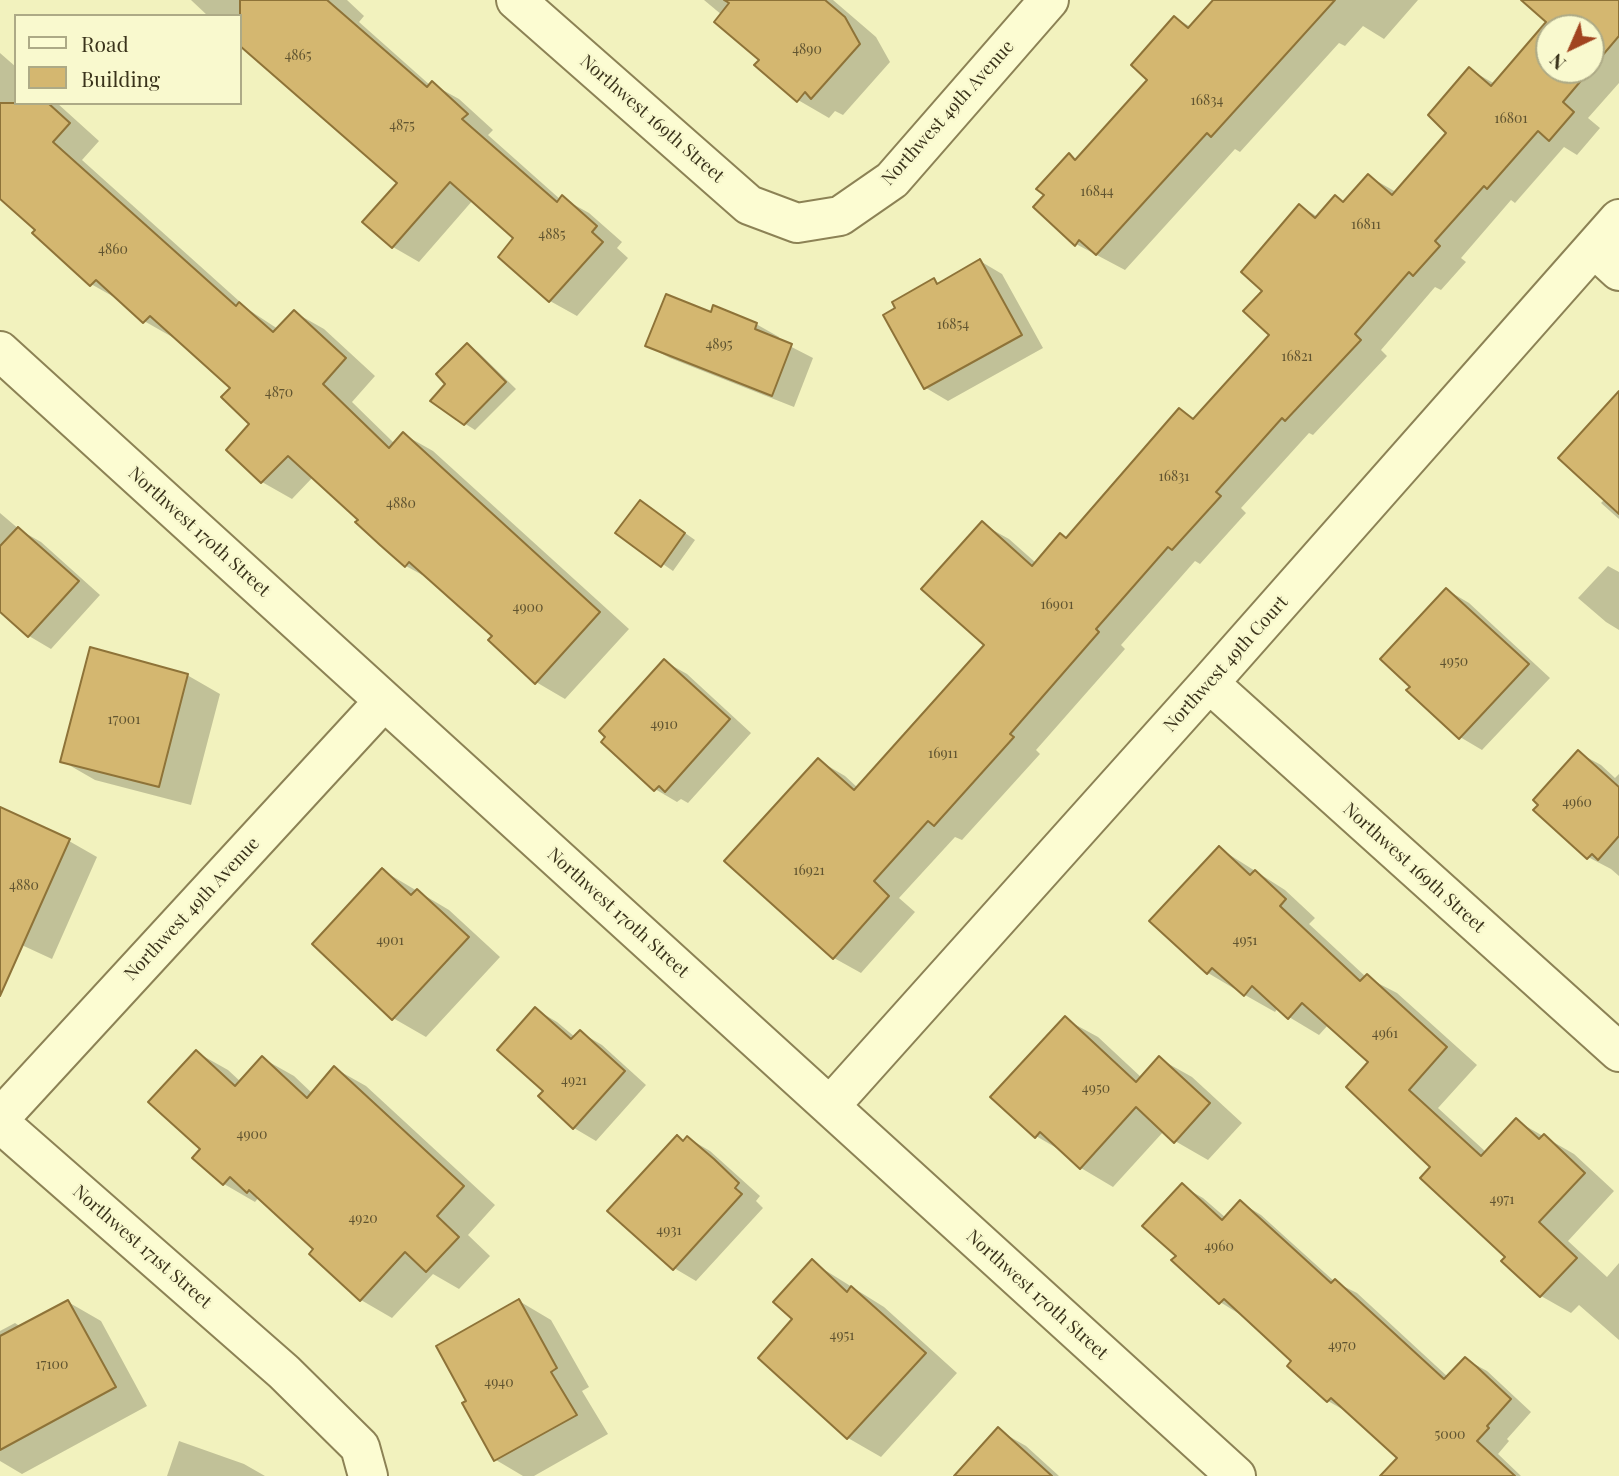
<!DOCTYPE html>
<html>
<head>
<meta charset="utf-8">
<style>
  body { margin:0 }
  #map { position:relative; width:1619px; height:1476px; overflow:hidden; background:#f2f2be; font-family:"Playfair Display",serif }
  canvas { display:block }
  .legend { position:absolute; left:14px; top:14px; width:228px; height:91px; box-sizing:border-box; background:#f9f9ce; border:2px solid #adaa86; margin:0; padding:9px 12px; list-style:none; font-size:21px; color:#3a331b }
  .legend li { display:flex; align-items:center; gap:14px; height:35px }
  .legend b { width:35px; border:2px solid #adaa86 }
  .north { position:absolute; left:1535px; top:14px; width:70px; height:70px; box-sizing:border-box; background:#f9f9ce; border:2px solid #adaa86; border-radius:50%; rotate:224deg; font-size:19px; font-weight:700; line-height:28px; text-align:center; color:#3a331b }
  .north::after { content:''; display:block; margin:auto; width:24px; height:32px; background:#a1441f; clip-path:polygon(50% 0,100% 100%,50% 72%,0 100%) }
</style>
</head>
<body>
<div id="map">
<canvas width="1619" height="1476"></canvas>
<ul class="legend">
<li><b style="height:9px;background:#fcfcd2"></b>Road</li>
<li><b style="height:19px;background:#d4b770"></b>Building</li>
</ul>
<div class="north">N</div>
</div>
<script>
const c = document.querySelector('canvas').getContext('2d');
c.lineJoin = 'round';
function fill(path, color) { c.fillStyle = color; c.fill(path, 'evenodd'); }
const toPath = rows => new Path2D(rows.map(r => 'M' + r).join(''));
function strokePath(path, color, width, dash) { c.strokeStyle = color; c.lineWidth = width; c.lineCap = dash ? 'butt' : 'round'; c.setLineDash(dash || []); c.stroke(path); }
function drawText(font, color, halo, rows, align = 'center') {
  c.font = font + ' "Playfair Display",serif'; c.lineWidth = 5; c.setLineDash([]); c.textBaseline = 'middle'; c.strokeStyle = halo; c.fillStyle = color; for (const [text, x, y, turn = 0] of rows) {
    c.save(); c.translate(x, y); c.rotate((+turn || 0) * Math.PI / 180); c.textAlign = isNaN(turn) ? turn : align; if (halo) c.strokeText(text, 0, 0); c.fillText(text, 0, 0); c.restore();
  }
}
fill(toPath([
  [191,0,347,0,364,16,359,22,431,86,432,84,459,99,493,130,488,135,561,200,562,198,589,213,622,242,617,248,628,258,577,316,550,301,516,238,473,200,419,262,393,247,400,183,240,44,240,16,208,16],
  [704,0,833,0,876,37,890,62,843,115,835,111,829,118,798,100,722,15],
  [1215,0,1418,0,1384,39,1363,26,1345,46,1339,43,1240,152,1235,149,1125,270,1076,244,1046,194,1069,156,1077,160,1150,80,1175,18,1191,27],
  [1524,0,1619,0,1619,83,1588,118,1600,128,1577,155,1564,147,1515,203,1511,200,1461,258,1466,262,1441,290,1435,287,1381,350,1387,356,1313,435,1309,433,1241,508,1246,513,1200,564,1195,561,1121,645,1125,649,1036,750,1040,754,962,840,955,837,899,898,915,912,861,973,834,958,818,760,845,776,858,788,986,645,982,524,1009,539,1036,563,1067,539,1180,410,1195,419,1272,335,1264,291,1300,206,1318,217,1335,197,1345,203,1368,176,1396,192,1449,133,1469,69,1495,84,1549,21],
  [1549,28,1591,28,1591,70,1549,70],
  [0,53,16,67,16,103,57,103,99,141,82,160,249,310,278,329,294,312,324,329,375,376,352,402,395,444,403,434,433,451,629,629,565,699,536,682,494,636,435,582,406,566,360,519,313,477,292,499,262,482,228,450,252,424,232,388,176,337,174,338,144,321,121,301,91,284,37,230,0,197],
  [980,261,1002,274,1043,348,948,401,926,388,886,316,934,280,940,284],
  [712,314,756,324,779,337,778,340,813,358,794,407,670,358,647,346],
  [468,345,478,352,516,389,475,430,464,423,448,384],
  [1619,421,1619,519,1601,503,1605,499],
  [651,509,695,540,673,571,618,533],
  [0,513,20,530,41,542,100,595,51,649,29,636,0,610],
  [1608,566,1619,572,1619,630,1606,622,1578,598],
  [1447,590,1469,603,1550,678,1482,750,1460,737,1412,687],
  [664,661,687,674,751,733,688,803,681,799,677,802,655,789],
  [187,675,220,694,191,805,95,780,62,761],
  [1579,753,1601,765,1615,778,1619,774,1619,876,1611,869,1588,857],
  [0,809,69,841,97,857,52,959,0,935],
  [1219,848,1285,890,1315,918,1309,924,1366,977,1397,993,1477,1065,1438,1108,1487,1153,1517,1121,1574,1154,1614,1191,1568,1241,1607,1277,1619,1263,1619,1340,1579,1305,1571,1313,1541,1296,1504,1261,1508,1256,1370,1062,1329,1024,1319,1035,1289,1017,1278,1008,1275,1012,1245,995,1208,973,1152,921],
  [382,870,449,910,500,957,426,1037,393,1018],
  [535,1009,557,1022,575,1037,580,1032,602,1045,646,1085,596,1141,574,1128,541,1096,545,1091],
  [1065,1019,1098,1037,1142,1078,1160,1059,1192,1077,1242,1123,1208,1160,1175,1141,1164,1131,1113,1187,1081,1168,1065,1153,1036,1136],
  [196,1052,228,1070,241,1082,262,1058,294,1076,313,1094,334,1068,366,1086,495,1205,468,1235,490,1256,459,1289,433,1274,392,1318,361,1300,315,1249,259,1197,255,1202,224,1184,202,1149],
  [677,1137,685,1141,688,1138,710,1151,760,1196,756,1201,763,1208,696,1281,674,1268],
  [1182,1186,1203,1198,1226,1218,1240,1202,1261,1215,1335,1282,1357,1293,1448,1377,1465,1359,1487,1371,1531,1412,1507,1439,1509,1441,1498,1454,1521,1476,1413,1476,1399,1458,1349,1413,1328,1401,1293,1360,1241,1315,1220,1302,1178,1256],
  [812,1262,884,1307,957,1373,881,1457,848,1438,760,1357,795,1319],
  [519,1301,551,1320,589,1387,582,1391,608,1434,534,1476,523,1476,496,1460,464,1404,469,1401],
  [68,1302,101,1321,147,1406,22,1474,0,1461,0,1331,15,1323,21,1327],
  [998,1430,1026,1446,1059,1476,956,1476],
  [179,1441,244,1464,265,1476,167,1476]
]), '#0003');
const building = toPath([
  [240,0,327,0,427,87,432,81,468,114,462,119,557,202,562,195,597,226,592,232,603,242,549,302,498,257,513,238,450,182,392,248,362,222,397,183,240,46,240,0],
  [724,0,825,0,845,17,860,44,811,99,805,92,797,102,754,65,759,60,714,22,729,3,724,0],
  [1213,0,1335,0,1211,137,1207,133,1096,255,1079,240,1075,246,1033,207,1044,195,1036,189,1069,153,1075,160,1147,80,1131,65,1174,16,1188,28,1213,0],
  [1521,0,1619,0,1619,36,1591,69,1591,28,1549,28,1549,70,1590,70,1563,102,1574,112,1549,141,1538,131,1487,189,1484,186,1435,241,1440,246,1413,276,1409,272,1355,334,1361,340,1285,421,1282,418,1216,492,1221,496,1172,550,1168,547,1096,629,1099,632,1010,734,1014,737,934,826,928,821,874,881,889,896,833,959,724,861,818,758,854,790,984,645,921,589,982,521,1032,566,1060,533,1066,538,1179,408,1193,419,1269,335,1243,311,1262,291,1241,272,1299,204,1315,218,1335,195,1343,202,1368,174,1392,195,1446,133,1428,115,1469,67,1491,86,1546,22,1521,0],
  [0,103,48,103,70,123,53,142,236,306,239,302,273,332,294,310,346,358,323,384,389,448,403,432,600,612,535,684,488,640,492,636,409,562,405,567,380,545,355,522,358,520,288,456,261,483,226,450,249,424,221,397,230,388,150,316,143,323,96,280,90,286,32,233,35,230,0,199,0,103],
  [980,259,1022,335,924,389,883,315,895,308,892,302,934,278,937,284,980,259],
  [666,294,711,312,713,305,757,323,755,329,792,344,772,396,645,346,666,294],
  [467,343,506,382,464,425,430,401,445,384,436,374,467,343],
  [1619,391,1619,514,1558,458,1619,391],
  [640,500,685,533,661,567,615,533,640,500],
  [18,527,79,581,28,637,0,612,0,546,18,527],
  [1446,588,1529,664,1459,739,1406,690,1410,687,1380,659,1446,588],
  [90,647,188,674,159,787,60,762,90,647],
  [664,659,730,719,665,792,659,786,654,791,601,742,605,737,599,731,664,659],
  [1578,750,1619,787,1619,836,1598,860,1592,854,1587,859,1533,810,1538,805,1533,800,1578,750],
  [0,807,70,839,0,996,0,807],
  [1219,846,1250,875,1255,870,1286,899,1280,906,1360,981,1367,974,1447,1047,1409,1090,1481,1156,1516,1118,1539,1139,1544,1134,1585,1173,1539,1222,1577,1258,1540,1297,1501,1261,1505,1257,1420,1178,1430,1167,1346,1087,1368,1062,1302,1003,1288,1019,1252,986,1244,996,1212,968,1207,974,1149,921,1219,846],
  [382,868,411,895,417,889,469,937,392,1020,312,944,382,868],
  [535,1007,571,1039,580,1030,625,1071,573,1129,538,1096,543,1091,497,1050,535,1007],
  [1065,1016,1136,1082,1159,1056,1210,1103,1174,1143,1136,1107,1080,1169,1040,1132,1035,1138,990,1097,1065,1016],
  [196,1050,235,1086,262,1056,307,1098,334,1066,464,1186,437,1216,459,1237,426,1272,405,1252,360,1301,309,1254,313,1249,249,1190,247,1193,230,1177,223,1185,192,1158,200,1149,148,1102,196,1050],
  [677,1135,683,1141,687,1136,714,1159,739,1183,735,1188,742,1194,673,1270,607,1211,677,1135],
  [1182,1183,1222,1220,1240,1200,1331,1283,1335,1279,1444,1379,1465,1357,1477,1367,1511,1399,1487,1426,1489,1428,1477,1441,1515,1476,1380,1476,1397,1458,1331,1398,1327,1402,1287,1366,1291,1361,1224,1299,1219,1304,1171,1260,1176,1256,1142,1226,1182,1183],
  [812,1259,847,1292,851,1286,926,1353,847,1439,758,1358,792,1319,773,1302,812,1259],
  [519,1299,557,1368,551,1372,577,1415,494,1461,462,1403,466,1401,436,1346,519,1299],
  [68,1300,116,1387,0,1450,0,1336,68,1300],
  [998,1427,1052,1476,954,1476,998,1427]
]);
fill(building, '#d4b770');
strokePath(building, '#8e7338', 2);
const minor = toPath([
  [516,0,749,205,797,223,840,216,892,180,1049,0],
  [1594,248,1619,271],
  [0,351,1236,1476],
  [1209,683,1619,1052],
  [830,1106,1209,683,1619,219],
  [0,1118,384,701],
  [0,1123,284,1372,360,1447,368,1476]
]);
strokePath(minor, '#8c8255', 42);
strokePath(minor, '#fcfcd2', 38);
drawText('14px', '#605430', null, [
  ["4890",807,50],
  ["4865",298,56],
  ["16834",1207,101],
  ["16801",1511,119],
  ["4875",402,126],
  ["16844",1097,192],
  ["16811",1366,225],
  ["4885",552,235],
  ["4860",113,250],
  ["16854",953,325],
  ["4895",719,345],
  ["16821",1297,357],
  ["4870",279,393],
  ["16831",1174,477],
  ["4880",401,504],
  ["16901",1057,605],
  ["4900",528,608],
  ["4950",1454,662],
  ["17001",124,720],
  ["4910",664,725],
  ["16911",943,754],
  ["4960",1577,803],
  ["16921",809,871],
  ["4880",24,886],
  ["4901",390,941],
  ["4951",1245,941],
  ["4961",1385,1034],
  ["4921",574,1081],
  ["4950",1096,1089],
  ["4900",252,1135],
  ["4971",1502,1200],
  ["4920",363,1219],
  ["4931",669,1231],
  ["4960",1219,1247],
  ["4951",842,1336],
  ["4970",1342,1346],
  ["17100",52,1365],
  ["4940",499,1383],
  ["5000",1450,1435]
]);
drawText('18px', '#3a331b', '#f9f9ce', [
  ["Northwest 49th Avenue",948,113,-48],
  ["Northwest 169th Street",652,119,41],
  ["Northwest 170th Street",199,532,42],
  ["Northwest 49th Court",1226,664,-48],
  ["Northwest 169th Street",1414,868,42],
  ["Northwest 49th Avenue",192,909,-47],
  ["Northwest 170th Street",618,913,42],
  ["Northwest 171st Street",142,1247,41],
  ["Northwest 170th Street",1037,1295,42]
]);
</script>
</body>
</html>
